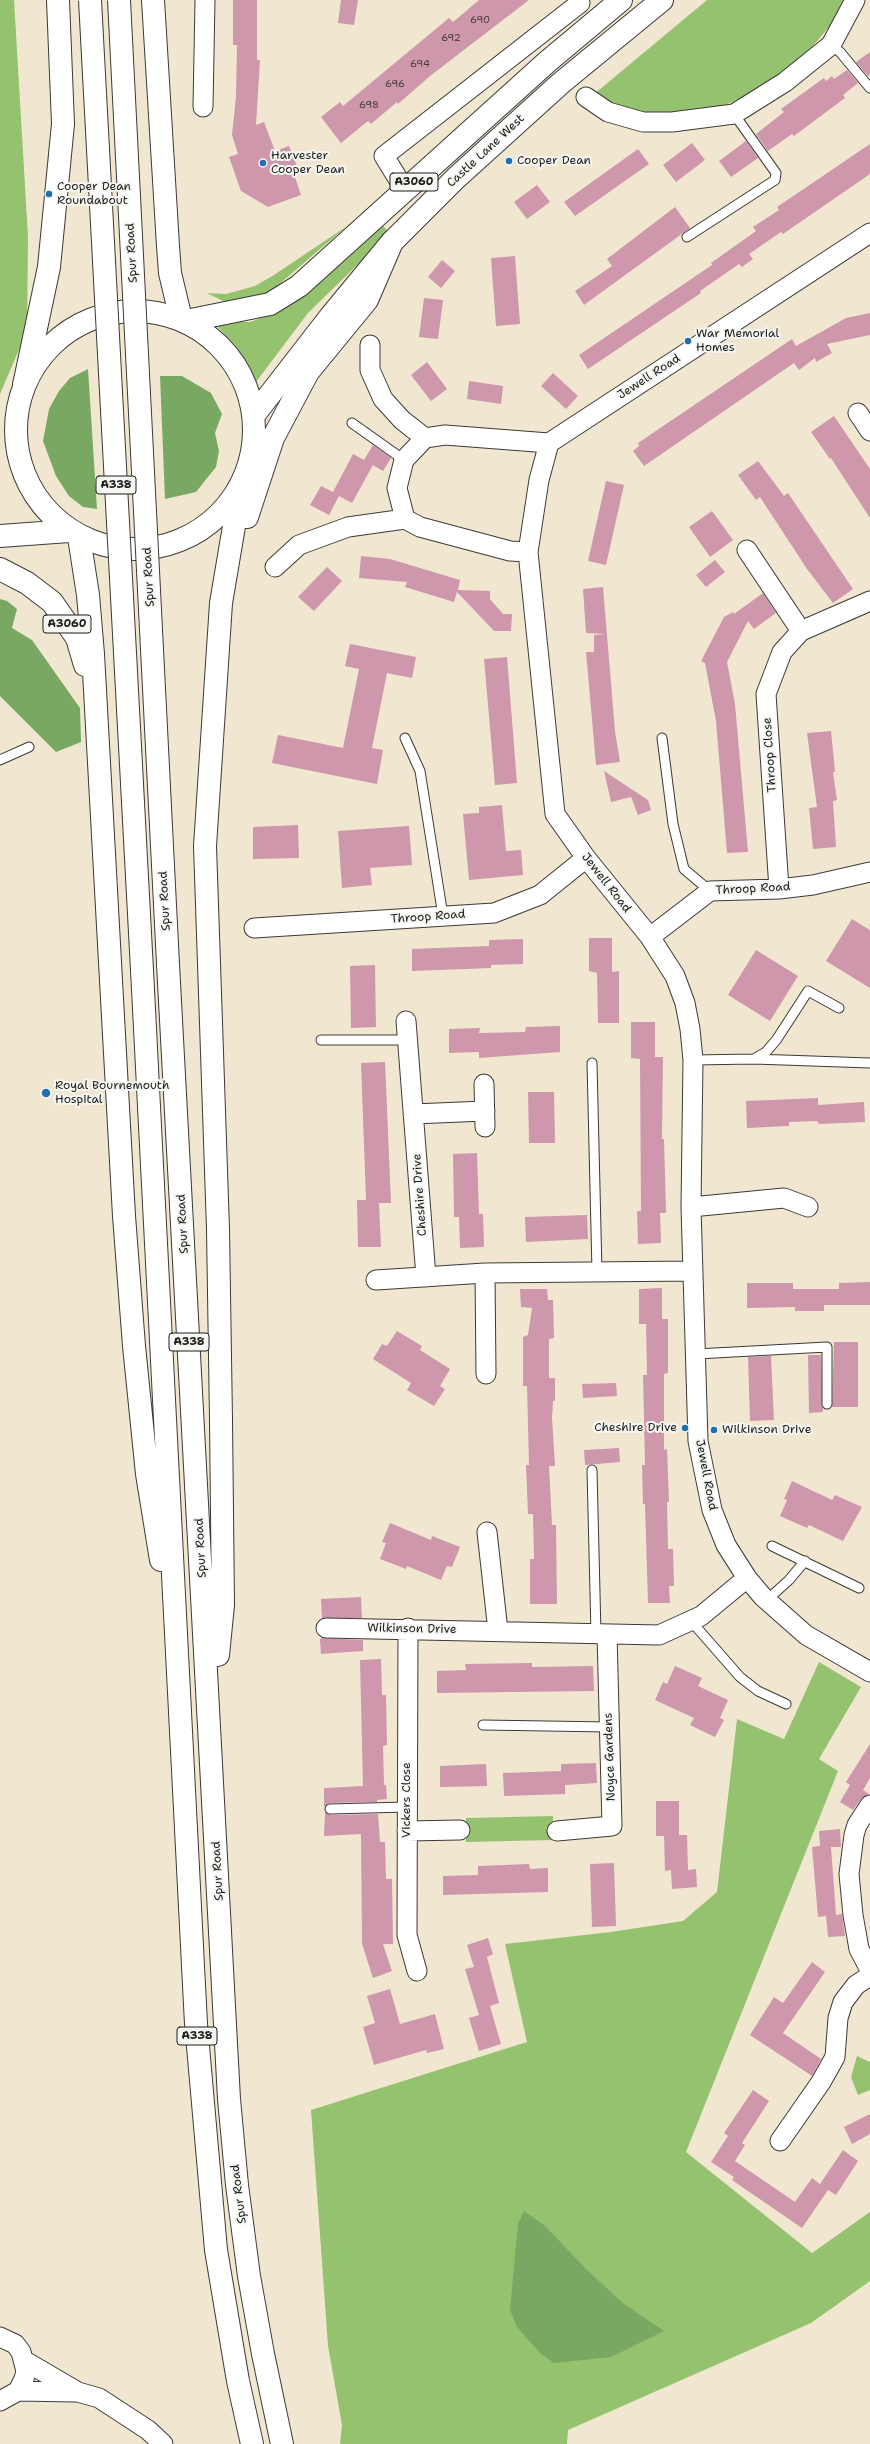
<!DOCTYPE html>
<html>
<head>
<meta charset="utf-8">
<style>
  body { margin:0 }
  canvas { display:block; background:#f1e7d0 }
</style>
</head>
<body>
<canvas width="870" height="2444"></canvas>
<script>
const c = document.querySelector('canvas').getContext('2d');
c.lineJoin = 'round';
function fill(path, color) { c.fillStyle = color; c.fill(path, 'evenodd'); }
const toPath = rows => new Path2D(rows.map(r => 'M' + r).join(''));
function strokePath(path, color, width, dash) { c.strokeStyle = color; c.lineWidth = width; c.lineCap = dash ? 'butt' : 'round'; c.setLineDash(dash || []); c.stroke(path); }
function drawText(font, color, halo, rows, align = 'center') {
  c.font = font + ' "Shantell Sans",sans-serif'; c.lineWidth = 4; c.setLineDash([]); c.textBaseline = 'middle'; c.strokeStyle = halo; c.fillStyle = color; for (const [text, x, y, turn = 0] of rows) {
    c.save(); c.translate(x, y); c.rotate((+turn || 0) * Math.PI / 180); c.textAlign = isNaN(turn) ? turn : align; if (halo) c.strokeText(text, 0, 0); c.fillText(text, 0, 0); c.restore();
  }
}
fill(toPath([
  [0,0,14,0,28,237,27,331,0,394],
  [707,0,844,0,834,21,813,46,794,63,762,88,717,109,689,114,634,112,593,95],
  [347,226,270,292,256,299,238,302,223,301,207,293,226,294,255,286,274,275],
  [383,226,390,233,308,313,256,382,249,366,235,345,213,322,250,322,275,313],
  [819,1662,861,1687,819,1759,838,1771,686,2152,812,2253,870,2212,870,2281,811,2323,568,2430,567,2444,340,2444,342,2425,328,2346,311,2110,527,2042,505,1944,611,1932,683,1921,717,1892,737,1719,784,1739],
  [553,1816,553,1840,466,1842,466,1818],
  [857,2056,870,2062,870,2090,858,2095,851,2077]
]), '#95c26f');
fill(toPath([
  [88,369,97,509,83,507,69,496,56,476,43,441,49,409,59,391,70,378],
  [160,376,182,376,211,393,222,414,215,433,219,451,216,467,196,492,165,499],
  [0,599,7,601,17,609,12,628,32,640,80,708,81,742,56,752,0,696],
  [524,2211,545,2226,588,2271,624,2304,664,2331,611,2357,554,2363,540,2353,517,2327,510,2310,518,2224]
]), '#78a862');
fill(toPath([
  [233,0,257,0,257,60,260,60,256,125,264,122,275,151,289,146,298,169,293,171,301,195,268,207,241,191,229,157,238,154,232,135,236,96,237,45,233,45],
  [341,0,358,0,354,25,338,23],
  [479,0,529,0,430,76,398,104,397,102,371,124,368,121,341,143,321,117,340,102,343,106,449,18,453,22],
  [870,52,870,74,868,76,856,62],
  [847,70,858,83,843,95,845,98,794,136,792,134,768,151,756,134,784,112,781,109,824,78,826,81,832,76,834,79],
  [746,141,758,158,731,177,719,161],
  [692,143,705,160,676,182,663,165],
  [870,144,870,174,783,234,781,232,749,254,753,259,742,267,739,264,700,291,701,293,588,369,579,355,712,265,711,263,756,231,753,227,779,210,777,207],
  [638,149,649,164,575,216,564,202],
  [537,185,550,202,527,219,514,202],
  [675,207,690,228,584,305,575,291,612,266,607,259],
  [515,256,520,324,496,326,491,258],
  [442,260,455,271,441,288,428,277],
  [424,298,443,300,438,339,419,337],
  [870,313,870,335,827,344,832,353,816,362,815,358,799,370,794,363,644,466,633,451,639,446,638,443,792,339,796,346,846,318],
  [427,362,447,389,431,401,411,375],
  [553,373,578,396,566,409,541,386],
  [469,381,503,386,501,404,467,399],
  [834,416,870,469,870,518,831,458,830,459,811,432],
  [373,445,391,458,383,471,364,460],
  [353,454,373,465,352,503,339,496,329,515,310,505,321,486,333,492],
  [758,461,784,496,788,493,853,589,833,603,807,569,760,497,756,500,738,475],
  [606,481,624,485,606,565,588,561],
  [712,511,733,540,710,557,689,527],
  [361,556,390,559,460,580,458,590,490,591,490,599,503,614,512,614,511,631,494,631,457,592,454,602,405,587,407,582,359,578],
  [715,560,725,572,706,587,696,575],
  [327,567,342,581,314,611,298,597],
  [603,587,615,731,620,762,596,765,586,652,594,652,594,635,606,634,586,633,583,589],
  [763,593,776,613,754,629,748,621,727,662,735,704,748,852,727,853,716,721,705,663,701,661,724,617,733,612,734,614],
  [350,644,416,657,412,678,387,673,372,748,383,750,377,784,272,763,278,735,343,748,359,669,345,666],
  [507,657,517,783,495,785,484,659],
  [831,731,835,772,833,772,837,800,833,801,836,847,813,849,809,808,817,807,807,733],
  [604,771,648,800,651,810,638,815,631,797,611,802],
  [502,805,506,851,521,850,523,875,469,880,463,814,479,813,479,807],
  [298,825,299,858,253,859,253,827],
  [409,826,412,865,370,868,372,885,342,888,338,831],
  [852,919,870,930,870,988,826,961],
  [589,938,612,938,612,972,619,971,619,1023,598,1023,597,973,589,971],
  [523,939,523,964,491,965,491,968,412,971,412,949,489,946,489,940],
  [756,950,798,976,770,1021,728,995],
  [375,965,376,1027,351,1028,350,966],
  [631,1022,655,1022,655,1057,663,1057,662,1139,664,1139,666,1213,660,1213,661,1243,638,1244,637,1211,641,1211,640,1059,631,1058],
  [560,1026,560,1052,479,1058,479,1052,449,1053,449,1029,480,1028,479,1033,525,1032,526,1027],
  [385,1062,391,1203,379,1203,381,1247,358,1247,357,1200,366,1200,361,1063],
  [528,1092,554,1092,555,1143,529,1143],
  [818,1098,818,1105,864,1102,865,1122,819,1124,817,1121,789,1122,789,1126,747,1128,746,1101],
  [477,1153,479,1214,483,1214,484,1247,460,1248,459,1217,454,1217,453,1154],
  [587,1215,588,1239,526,1242,525,1217],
  [870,1282,870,1305,824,1305,824,1311,795,1311,795,1307,747,1308,747,1283,793,1283,793,1289,839,1289,839,1283],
  [662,1288,662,1319,668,1319,668,1373,664,1374,664,1450,667,1449,669,1502,667,1502,668,1549,673,1549,674,1586,669,1586,670,1603,648,1603,645,1504,643,1504,642,1465,645,1465,643,1375,647,1375,646,1324,639,1324,639,1289],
  [520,1289,547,1289,548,1300,553,1300,554,1338,549,1339,549,1378,555,1378,555,1401,553,1401,552,1418,555,1466,549,1466,552,1525,556,1525,557,1604,530,1604,530,1559,534,1559,533,1514,528,1514,526,1465,529,1465,527,1386,523,1386,523,1337,528,1335,532,1308,521,1307],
  [397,1331,422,1346,420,1350,450,1369,440,1386,445,1389,434,1406,407,1390,411,1383,373,1359,382,1344,387,1346],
  [834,1342,858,1342,858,1407,832,1407],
  [808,1355,821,1355,823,1412,809,1413],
  [771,1356,774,1420,750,1421,748,1357],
  [616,1383,617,1396,583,1398,582,1384],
  [619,1448,620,1462,585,1465,584,1450],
  [792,1481,832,1500,835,1495,862,1507,843,1541,809,1525,807,1528,780,1516,787,1500,784,1499],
  [390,1523,431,1540,432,1536,460,1547,452,1567,447,1566,441,1580,407,1566,406,1569,380,1559,386,1543,382,1542],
  [361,1597,362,1618,322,1618,321,1599],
  [322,1638,363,1640,363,1651,321,1654,320,1639],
  [381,1659,382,1695,386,1695,387,1745,383,1746,384,1785,386,1785,387,1799,377,1800,377,1802,330,1803,324,1807,324,1788,363,1786,360,1660],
  [532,1663,532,1667,593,1666,594,1691,437,1693,437,1671,466,1670,465,1664],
  [675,1666,702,1678,698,1686,728,1700,720,1718,724,1720,715,1737,690,1725,694,1718,655,1700,663,1682,667,1684],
  [870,1744,870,1778,863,1790,869,1794,861,1799,853,1810,840,1802,850,1785,846,1782],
  [596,1763,597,1783,565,1785,565,1794,504,1796,503,1773,561,1771,561,1764],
  [486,1764,487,1786,440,1787,440,1766],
  [656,1801,679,1801,679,1835,687,1835,688,1870,696,1869,697,1887,672,1889,671,1870,665,1871,664,1836,656,1836],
  [325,1812,330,1815,378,1814,380,1842,385,1842,386,1879,392,1879,393,1944,383,1944,392,1971,373,1978,362,1944,361,1834,324,1836],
  [840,1829,841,1847,831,1847,836,1915,842,1914,845,1936,828,1937,826,1916,818,1917,812,1847,820,1846,819,1831],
  [614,1863,616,1926,592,1927,590,1864],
  [529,1864,530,1869,548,1868,548,1892,443,1895,443,1876,478,1875,478,1866],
  [488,1938,493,1954,487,1957,499,2003,490,2006,501,2044,479,2051,469,2018,479,2015,465,1969,474,1967,467,1945],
  [812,1962,825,1972,783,2033,821,2059,812,2076,750,2035,774,1997,783,2003],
  [390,1989,400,2024,435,2014,444,2049,427,2053,426,2050,374,2065,363,2027,375,2023,367,1996],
  [753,2090,769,2101,742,2143,745,2145,735,2161,795,2202,812,2178,820,2184,843,2150,858,2161,836,2195,828,2190,802,2228,732,2180,734,2177,711,2162,728,2136,724,2133],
  [870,2114,870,2134,852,2144,844,2127]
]), '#ce97ac');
const lane = toPath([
  [831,45,840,52,870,88],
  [687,237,775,180,776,173,734,114],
  [352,423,404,460],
  [405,738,420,771,443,916],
  [662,738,673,824,684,869,710,891],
  [0,760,29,747],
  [321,1040,408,1040],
  [754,1059,870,1063],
  [693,1060,754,1059,766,1052,777,1039,808,991,839,1008],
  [592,1063,597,1272],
  [696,1354,827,1347,827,1404],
  [592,1470,596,1634],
  [772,1546,859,1588],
  [767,1600,789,1580,805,1561],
  [691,1621,740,1677,758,1691,786,1704],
  [483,1725,609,1727],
  [330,1809,407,1807]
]);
const street = toPath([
  [586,97,608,112,643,122,672,122,734,114,785,82,831,45,855,0],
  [203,107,205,0],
  [405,190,384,156,580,3],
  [870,233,549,443,539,480,528,552,555,814,586,858,650,937,675,976,685,1003,690,1029,693,1060,691,1207,698,1441,712,1510,726,1545,747,1578,763,1597,806,1635,870,1672],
  [370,345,370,370,383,399,402,420,425,438],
  [858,413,870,431],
  [747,550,801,631],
  [528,552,510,551,420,527,405,519,397,488,404,460,425,438,445,435,549,443],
  [275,567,299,545,348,527,405,519],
  [779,889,766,694,782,652,801,631,870,601],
  [254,928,494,913,540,895,586,858],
  [650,937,710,891,779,889,813,885,870,872],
  [406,1021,426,1277],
  [484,1084,485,1127],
  [413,1114,485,1111],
  [691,1207,784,1198,808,1207],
  [485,1273,486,1374],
  [376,1280,485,1273,693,1271],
  [487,1532,498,1631],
  [326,1628,659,1635,701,1616,747,1578],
  [408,1628,407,1935,417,1971],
  [870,1805,857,1825,854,1835,849,1874,853,1915,859,1949,870,1970],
  [407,1831,460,1830],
  [557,1831,612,1826,607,1634],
  [780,2141,821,2082,835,2057,838,2018,843,2002,856,1985,870,1976],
  [0,2337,15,2344,21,2352,26,2371,24,2379,18,2391,0,2401],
  [25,2361,78,2392,99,2398,148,2430,163,2444],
  [18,2391,76,2392]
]);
const primary = toPath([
  '16 430a119 119 0 1 1 238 0a119 119 0 1 1-238 0Z',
  [186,321,270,304,299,286,547,62,621,0],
  [254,415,330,317,392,242,456,178,561,83,662,0],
  [0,536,69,531]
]);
const highway = toPath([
  [153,0,168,246,170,273,181,319],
  [24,385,49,267,63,124,58,0],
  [247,517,273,438,308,372,367,300,392,242],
  [79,537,88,595,93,654,124,1216,134,1346,147,1474,161,1560],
  [0,569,27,583,52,602,77,638,85,665],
  [168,964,229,2099,237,2185,249,2276,263,2354,282,2444],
  [142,970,196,2024,216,2250,238,2381,252,2444],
  [218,1655,223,1605,221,1420,218,1229,205,846,221,603,241,485]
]);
strokePath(lane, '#3c3a37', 11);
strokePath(street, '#3c3a37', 21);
strokePath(primary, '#3c3a37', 24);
strokePath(highway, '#3c3a37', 24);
strokePath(lane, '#fff', 9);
strokePath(street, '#fff', 19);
strokePath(primary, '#fff', 22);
strokePath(highway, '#fff', 22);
const highwayBridge = toPath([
  [90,0,142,970],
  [119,0,168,964]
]);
strokePath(highwayBridge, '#3c3a37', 24, []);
strokePath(highwayBridge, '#fff', 22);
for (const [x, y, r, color] of [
  [509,161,4,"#1f6fb2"],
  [263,163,4,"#1f6fb2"],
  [49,194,4,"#1f6fb2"],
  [688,341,4,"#1f6fb2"],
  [46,1093,5,"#1f6fb2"],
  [685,1428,4,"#1f6fb2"],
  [714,1430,4,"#1f6fb2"]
]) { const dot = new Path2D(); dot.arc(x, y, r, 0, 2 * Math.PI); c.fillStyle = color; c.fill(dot); strokePath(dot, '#f6f6f2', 1.5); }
drawText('10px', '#483b40', null, [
  ["690",480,20],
  ["692",451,38],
  ["694",420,64],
  ["696",395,84],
  ["698",369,105]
]);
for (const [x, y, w] of [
  [414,182,48],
  [116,485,40],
  [67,624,48],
  [189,1342,40],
  [197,2036,40]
]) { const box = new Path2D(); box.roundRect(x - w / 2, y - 9, w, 18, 3); c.fillStyle = '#f6f6f2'; c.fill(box); strokePath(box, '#1c1c1c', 1); }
drawText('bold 11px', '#1c1c1c', null, [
  ["A3060",414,182],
  ["A338",116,485],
  ["A3060",67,624],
  ["A338",189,1342],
  ["A338",197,2036]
]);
drawText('12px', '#1c1c1c', '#f6f6f2', [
  ["Castle Lane West",486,151,-43],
  ["Spur Road",132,253,-93],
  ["Jewell Road",649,377,-33],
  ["Spur Road",149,577,-93],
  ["Throop Close",770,755,-94],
  ["Jewell Road",606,883,52],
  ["Throop Road",753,889,-3],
  ["Spur Road",165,901,-93],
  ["Throop Road",428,917,-4],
  ["Cheshire Drive",420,1195,-94],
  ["Spur Road",183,1224,-93],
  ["Jewell Road",706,1475,79],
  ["Spur Road",201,1548,-93],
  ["Wilkinson Drive",412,1629,1],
  ["Noyce Gardens",610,1757,-92],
  ["Vickers Close",407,1800,-90],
  ["Spur Road",218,1871,-93],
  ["Spur Road",239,2194,-97]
]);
drawText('12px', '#1c1c1c', '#f6f6f2', [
  ["Harvester",271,156],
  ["Cooper Dean",271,170],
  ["Cooper Dean",517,161],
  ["Cooper Dean",57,187],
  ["Roundabout",57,201],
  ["War Memorial",696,334],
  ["Homes",696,348],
  ["Royal Bournemouth",55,1086],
  ["Hospital",55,1100],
  ["Cheshire Drive",677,1428,"right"],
  ["Wilkinson Drive",722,1430]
], 'left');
</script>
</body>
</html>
